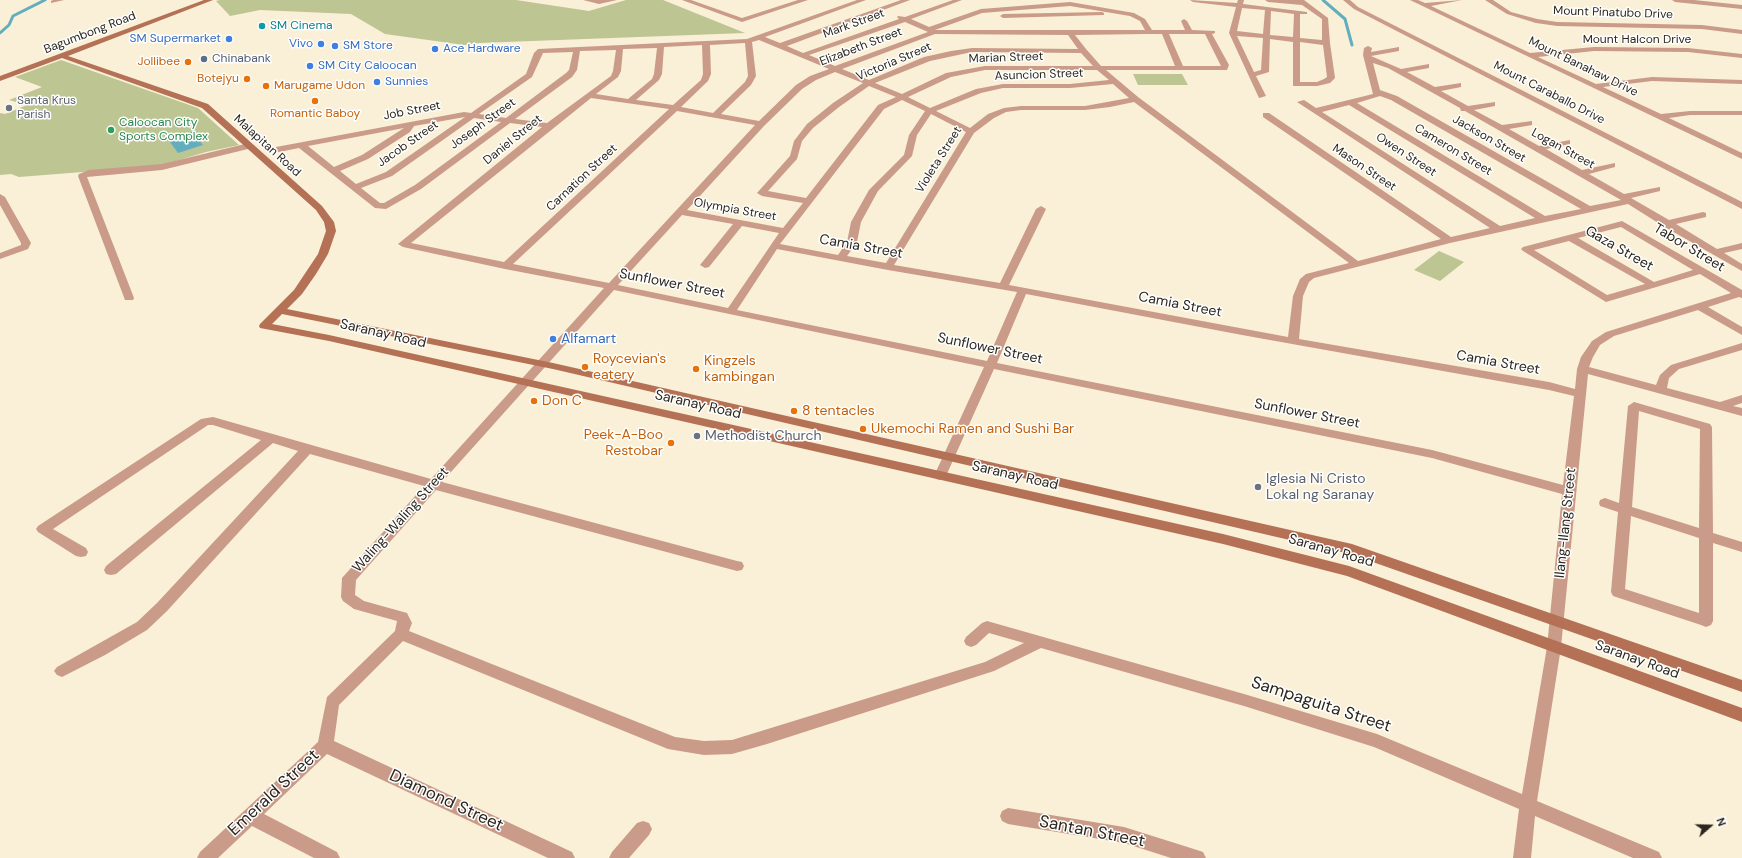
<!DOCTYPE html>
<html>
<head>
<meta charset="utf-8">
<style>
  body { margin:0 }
  #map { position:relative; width:1742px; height:858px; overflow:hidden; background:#f9f0d7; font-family:"DM Sans",sans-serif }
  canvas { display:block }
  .north { position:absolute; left:1690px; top:806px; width:40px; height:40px; -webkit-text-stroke:3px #fff; paint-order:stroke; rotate:70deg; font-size:11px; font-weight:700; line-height:16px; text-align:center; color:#2b271e }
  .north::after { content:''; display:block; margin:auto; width:14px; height:18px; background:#2b271e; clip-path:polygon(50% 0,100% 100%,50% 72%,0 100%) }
</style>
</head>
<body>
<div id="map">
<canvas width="1742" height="858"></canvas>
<div class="north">N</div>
</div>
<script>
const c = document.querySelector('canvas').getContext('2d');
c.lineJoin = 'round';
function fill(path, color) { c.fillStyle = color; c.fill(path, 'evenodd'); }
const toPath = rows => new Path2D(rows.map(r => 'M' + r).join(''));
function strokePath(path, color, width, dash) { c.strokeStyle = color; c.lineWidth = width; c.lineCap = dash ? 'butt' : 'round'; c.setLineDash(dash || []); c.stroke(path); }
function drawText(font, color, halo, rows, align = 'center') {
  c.font = font + ' "DM Sans",sans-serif'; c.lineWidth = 3; c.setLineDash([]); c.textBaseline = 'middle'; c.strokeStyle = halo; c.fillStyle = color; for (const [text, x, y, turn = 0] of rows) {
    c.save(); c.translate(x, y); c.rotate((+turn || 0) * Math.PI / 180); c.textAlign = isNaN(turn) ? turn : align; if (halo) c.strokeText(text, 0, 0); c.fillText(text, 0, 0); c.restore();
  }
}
fill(toPath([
  [220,0,516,0,589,11,626,0,663,0,745,33,479,43,464,45,385,34,351,14,260,10,230,16,216,1],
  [61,60,198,108,239,145,206,152,159,166,19,177,11,174,0,175,0,113,5,114,27,105,9,100,42,87,15,77],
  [1133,74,1182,74,1188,85,1138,85],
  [1439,251,1464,262,1440,281,1414,270]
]), '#bdc592');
fill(toPath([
  [192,132,203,145,178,153,167,138]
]), '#63aebe');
strokePath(toPath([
  [1323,0,1345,19,1352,45],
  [0,33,9,25,13,16,45,0]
]), '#63aebe', 3);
fill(toPath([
  [53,0,64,0,51,3,51,1,53,0],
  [583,0,617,0,599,4,583,0],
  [682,0,691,0,742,18,798,0,808,0,742,22,682,0],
  [857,0,866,0,765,37,780,43,901,0,910,0,787,46,803,53,899,19,897,17,898,16,905,17,953,0,962,0,911,19,929,27,981,9,1070,2,1134,13,1145,19,1152,30,1185,30,1181,21,1184,19,1187,21,1192,30,1215,31,1215,33,1212,34,1229,65,1227,70,1106,70,1138,97,1358,261,1441,239,1263,117,1263,113,1269,113,1451,237,1490,228,1297,102,1304,100,1316,108,1373,94,1363,55,1364,48,1368,46,1372,48,1371,52,1399,47,1399,51,1371,56,1401,69,1429,64,1429,68,1407,72,1435,87,1461,83,1461,87,1441,91,1468,106,1495,102,1495,106,1474,110,1502,125,1532,121,1532,125,1509,129,1539,146,1570,140,1570,144,1546,149,1582,170,1615,163,1615,167,1589,174,1624,194,1660,187,1660,191,1631,198,1669,220,1703,212,1706,213,1706,217,1676,224,1717,249,1742,243,1742,249,1724,253,1742,264,1742,271,1663,226,1628,204,1450,243,1314,278,1309,282,1303,296,1299,339,1549,382,1575,389,1577,369,1581,357,1592,341,1606,332,1731,293,1700,274,1606,302,1523,251,1521,249,1523,247,1622,221,1742,290,1742,298,1739,297,1708,307,1742,327,1742,335,1698,310,1614,336,1600,345,1593,357,1589,367,1656,385,1660,375,1671,365,1742,343,1742,350,1679,369,1669,378,1667,388,1720,402,1742,395,1742,403,1733,406,1742,408,1742,416,1588,374,1561,647,1537,801,1659,852,1662,858,1633,858,1535,816,1531,858,1513,858,1519,809,1374,747,1244,706,1041,648,994,671,767,744,732,754,704,755,668,749,403,641,339,705,334,741,572,852,575,858,548,858,327,754,264,814,337,852,340,858,314,858,252,826,218,858,197,858,200,852,318,742,327,697,395,631,397,621,354,609,343,601,341,597,342,578,424,486,310,454,167,611,147,630,105,655,62,677,57,675,54,671,57,667,137,622,157,603,298,451,273,443,116,574,111,575,106,574,104,570,106,566,261,440,213,425,208,425,53,529,86,548,88,552,86,556,81,557,76,556,38,532,36,529,38,526,201,419,213,417,431,479,604,288,505,269,403,247,398,244,542,127,510,123,421,189,386,209,375,208,299,148,279,152,276,151,276,147,464,112,471,113,526,74,534,53,538,49,747,39,857,0],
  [1070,6,1130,16,1140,21,1145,30,935,30,982,13,1070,6],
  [905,22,928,32,835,66,809,55,905,22],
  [935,34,1068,35,1078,49,972,48,951,51,924,57,869,80,842,69,935,34],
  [1147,34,1162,34,1175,66,1101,66,1086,49,1075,35,1147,34],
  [1169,34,1205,34,1221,66,1183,66,1169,34],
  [759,40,829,69,810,76,796,85,759,121,721,114,751,85,756,76,752,42,759,40],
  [745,43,748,76,745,82,713,113,681,107,708,81,711,74,710,45,745,43],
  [702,45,703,74,701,80,673,105,636,100,659,80,662,74,664,47,702,45],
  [657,48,654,74,652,79,628,99,596,94,618,77,621,71,623,49,657,48],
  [616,50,613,71,611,76,547,123,515,119,572,77,577,70,580,51,616,50],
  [573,52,569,70,566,73,506,118,479,114,532,77,543,53,573,52],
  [972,52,1081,53,1093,66,985,66,946,73,902,94,875,83,930,61,972,52],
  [1373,63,1388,68,1460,108,1461,111,1465,111,1621,200,1590,206,1397,96,1380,90,1373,63],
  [985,70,1097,70,1109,80,1070,84,1003,84,976,89,930,108,908,97,951,77,985,70],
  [835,72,863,83,833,103,807,124,794,141,790,156,757,193,762,196,803,203,783,228,687,210,764,126,802,89,816,80,835,72],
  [1113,84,1129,98,1085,106,1021,106,1004,108,988,114,970,128,936,111,981,93,1003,88,1070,88,1113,84],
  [869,86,896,97,878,105,806,198,768,191,797,159,802,141,813,128,839,107,869,86],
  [1380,96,1391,100,1581,209,1545,216,1357,103,1380,96],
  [591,98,669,109,504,262,411,243,591,98],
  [902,100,925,111,909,135,904,155,869,190,851,222,847,242,838,255,780,244,884,109,902,100],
  [1134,102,1349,263,1306,274,1300,279,1293,296,1288,337,1009,285,1046,209,1041,206,1036,209,1000,283,894,265,974,133,994,118,1006,112,1021,110,1085,110,1110,107,1134,102],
  [1349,105,1535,218,1500,226,1322,112,1349,105],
  [677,111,755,125,609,283,513,264,677,111],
  [931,114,966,132,886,263,847,256,857,242,861,222,878,191,912,156,917,135,931,114],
  [465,117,386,172,356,184,340,171,368,159,410,132,414,126,465,117],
  [474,118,501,122,415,185,384,203,380,203,361,188,392,176,474,118],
  [404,128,362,155,334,167,308,146,404,128],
  [682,215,733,224,700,265,705,268,709,267,742,226,779,233,728,308,618,285,682,215],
  [1621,227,1693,270,1654,282,1578,238,1621,227],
  [1569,241,1645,284,1607,295,1534,250,1569,241],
  [777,249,888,270,1017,292,987,361,737,310,777,249],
  [614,290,984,367,934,476,936,479,940,480,944,479,946,476,994,369,1432,458,1562,494,1547,647,1522,794,1377,734,1244,694,987,621,982,623,966,637,964,641,966,645,971,647,976,645,989,633,1024,643,985,662,732,740,704,741,675,737,409,631,412,623,407,613,364,601,355,595,356,580,436,490,737,571,742,570,744,566,742,562,737,561,442,482,614,290],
  [1026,294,1242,335,1549,390,1574,396,1563,485,1432,450,997,363,1026,294],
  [1190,0,1237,3,1238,0,1244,0,1243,4,1307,12,1307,14,1300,14,1300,38,1322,40,1322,19,1302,5,1268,2,1265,0,1304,0,1328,18,1330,43,1335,78,1330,83,1317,86,1293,86,1293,42,1270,39,1269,72,1256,76,1266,96,1259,98,1229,33,1236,7,1193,2,1190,0],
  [1242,8,1265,10,1263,34,1237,31,1242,8],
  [1271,11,1294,14,1293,37,1270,35,1271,11],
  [1237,36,1263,38,1261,70,1254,72,1237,36],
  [1300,42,1323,45,1327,77,1324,79,1317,82,1300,82,1300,42],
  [1343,0,1350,0,1358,7,1742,202,1742,209,1354,9,1343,0],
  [1410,0,1418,0,1425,3,1462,0,1431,6,1530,53,1594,47,1688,48,1742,54,1742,58,1688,52,1594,51,1538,57,1596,84,1652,77,1742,80,1742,84,1652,81,1603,87,1661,114,1690,111,1742,111,1742,115,1690,115,1669,118,1742,153,1742,159,1410,0],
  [1485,0,1493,0,1511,12,1537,19,1557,22,1702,25,1742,30,1742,34,1702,29,1557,26,1536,23,1507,14,1485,0],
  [1672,0,1694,0,1742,5,1742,9,1675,2,1672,0],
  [1102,12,1104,13,1104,15,1003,18,1000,16,1003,14,1102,12],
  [249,143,252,144,252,148,162,170,87,177,134,298,133,300,125,300,78,176,79,174,89,170,162,164,249,143],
  [0,194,5,197,31,243,28,249,0,259,0,253,21,245,21,243,0,205,0,194],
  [1634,402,1710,424,1712,427,1713,533,1742,542,1742,552,1713,543,1713,621,1711,625,1706,627,1701,625,1613,596,1611,592,1618,512,1600,506,1599,503,1600,500,1605,498,1619,503,1628,406,1634,402],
  [1639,411,1700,429,1699,528,1632,507,1639,411],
  [1631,516,1699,538,1699,613,1625,589,1631,516],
  [1008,808,1124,827,1197,850,1203,852,1206,858,1171,858,1124,843,1008,824,1002,821,1000,816,1002,811,1008,808],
  [643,821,649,823,652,829,649,835,629,858,609,858,612,852,637,823,643,821]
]), '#ca9b88');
fill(toPath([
  [204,0,213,0,68,56,208,104,322,206,334,222,336,231,328,254,316,274,302,294,287,309,553,363,1352,544,1742,680,1742,692,1350,554,553,369,282,314,272,324,329,335,1223,534,1349,566,1742,708,1742,722,1347,576,1223,544,329,341,260,328,259,326,260,324,294,290,318,254,326,231,324,222,316,210,202,108,62,58,0,81,0,76,204,0]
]), '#b47155');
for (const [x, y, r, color] of [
  [262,26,4,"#0f9aa8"],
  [229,39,4,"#3f7fe0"],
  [321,44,4,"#3f7fe0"],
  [335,46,4,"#3f7fe0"],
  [435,49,4,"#3f7fe0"],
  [204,59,4,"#5c6f8a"],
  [188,62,4,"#e8710a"],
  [310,66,4,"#3f7fe0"],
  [247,79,4,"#e8710a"],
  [377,82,4,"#3f7fe0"],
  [266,86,4,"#e8710a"],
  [315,101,4,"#e8710a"],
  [9,108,4,"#6b7280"],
  [111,130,4,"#2e9e5b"],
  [553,339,4,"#3f7fe0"],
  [585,367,4,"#e8710a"],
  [696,369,4,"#e8710a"],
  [534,401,4,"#e8710a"],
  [794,411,4,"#e8710a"],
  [863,429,4,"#e8710a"],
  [697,436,4,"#6b7280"],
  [671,443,4,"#e8710a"],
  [1258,487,4,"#6b7280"]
]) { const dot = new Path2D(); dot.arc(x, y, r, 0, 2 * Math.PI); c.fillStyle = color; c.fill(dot); strokePath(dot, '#fff', 1.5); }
drawText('12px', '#2b271e', '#fff', [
  ["Mount Pinatubo Drive",1613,13,2],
  ["Mark Street",854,24,-20],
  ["Bagumbong Road",90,33,-21],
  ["Mount Halcon Drive",1637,40],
  ["Elizabeth Street",861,47,-21],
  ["Marian Street",1006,58,-2],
  ["Victoria Street",894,62,-23],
  ["Mount Banahaw Drive",1583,67,26],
  ["Asuncion Street",1039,75,-2],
  ["Mount Caraballo Drive",1549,93,27],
  ["Job Street",412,111,-11],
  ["Joseph Street",483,124,-36],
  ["Jackson Street",1489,139,30],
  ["Daniel Street",513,140,-39],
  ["Jacob Street",408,144,-35],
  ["Malapitan Road",267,146,42],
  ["Logan Street",1563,149,29],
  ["Cameron Street",1453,150,31],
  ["Owen Street",1406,155,33],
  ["Violeta Street",939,160,-58],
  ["Mason Street",1364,168,34],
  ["Carnation Street",582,178,-43],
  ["Olympia Street",735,210,10]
]);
drawText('12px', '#0d838f', '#fff', [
  ["SM Cinema",270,26]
], 'left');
drawText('12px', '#366cbe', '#fff', [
  ["SM Supermarket",221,39,"right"],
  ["Vivo",313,44,"right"],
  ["SM Store",343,46],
  ["Ace Hardware",443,49],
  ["SM City Caloocan",318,66],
  ["Sunnies",385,82]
], 'left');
drawText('12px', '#4e5e75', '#fff', [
  ["Chinabank",212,59]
], 'left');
drawText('12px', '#c56008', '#fff', [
  ["Jollibee",180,62],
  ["Botejyu",239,79],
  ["Marugame Udon",274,86,"left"],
  ["Romantic Baboy",315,114,"center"]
], 'right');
drawText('12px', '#5b616d', '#fff', [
  ["Santa Krus",17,101],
  ["Parish",17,115]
], 'left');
drawText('12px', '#27864d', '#fff', [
  ["Caloocan City",119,123],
  ["Sports Complex",119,137]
], 'left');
drawText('14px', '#2b271e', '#fff', [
  ["Camia Street",861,247,10],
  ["Tabor Street",1689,248,31],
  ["Gaza Street",1619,249,30],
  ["Sunflower Street",672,284,11],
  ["Camia Street",1180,305,11],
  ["Saranay Road",383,334,13],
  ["Sunflower Street",990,349,12],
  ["Camia Street",1498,363,10],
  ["Saranay Road",698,405,13],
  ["Sunflower Street",1307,414,11],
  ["Saranay Road",1015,476,13],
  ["Waling-Waling Street",401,520,-48],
  ["Ilang-Ilang Street",1566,523,-84],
  ["Saranay Road",1331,551,16],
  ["Saranay Road",1637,660,20]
]);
drawText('14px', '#366cbe', '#fff', [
  ["Alfamart",561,339]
], 'left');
drawText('14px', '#c56008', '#fff', [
  ["Roycevian's",593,359],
  ["eatery",593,375],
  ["Kingzels",704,361],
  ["kambingan",704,377],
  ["Don C",542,401],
  ["8 tentacles",802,411],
  ["Ukemochi Ramen and Sushi Bar",871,429],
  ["Peek-A-Boo",663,435,"right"],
  ["Restobar",663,451,"right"]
], 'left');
drawText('14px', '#5b616d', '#fff', [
  ["Methodist Church",705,436],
  ["Iglesia Ni Cristo",1266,479],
  ["Lokal ng Saranay",1266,495]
], 'left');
drawText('17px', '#2b271e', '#fff', [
  ["Sampaguita Street",1321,705,18],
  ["Emerald Street",274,793,-43],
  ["Diamond Street",446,801,25],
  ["Santan Street",1092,832,11]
]);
</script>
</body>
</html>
